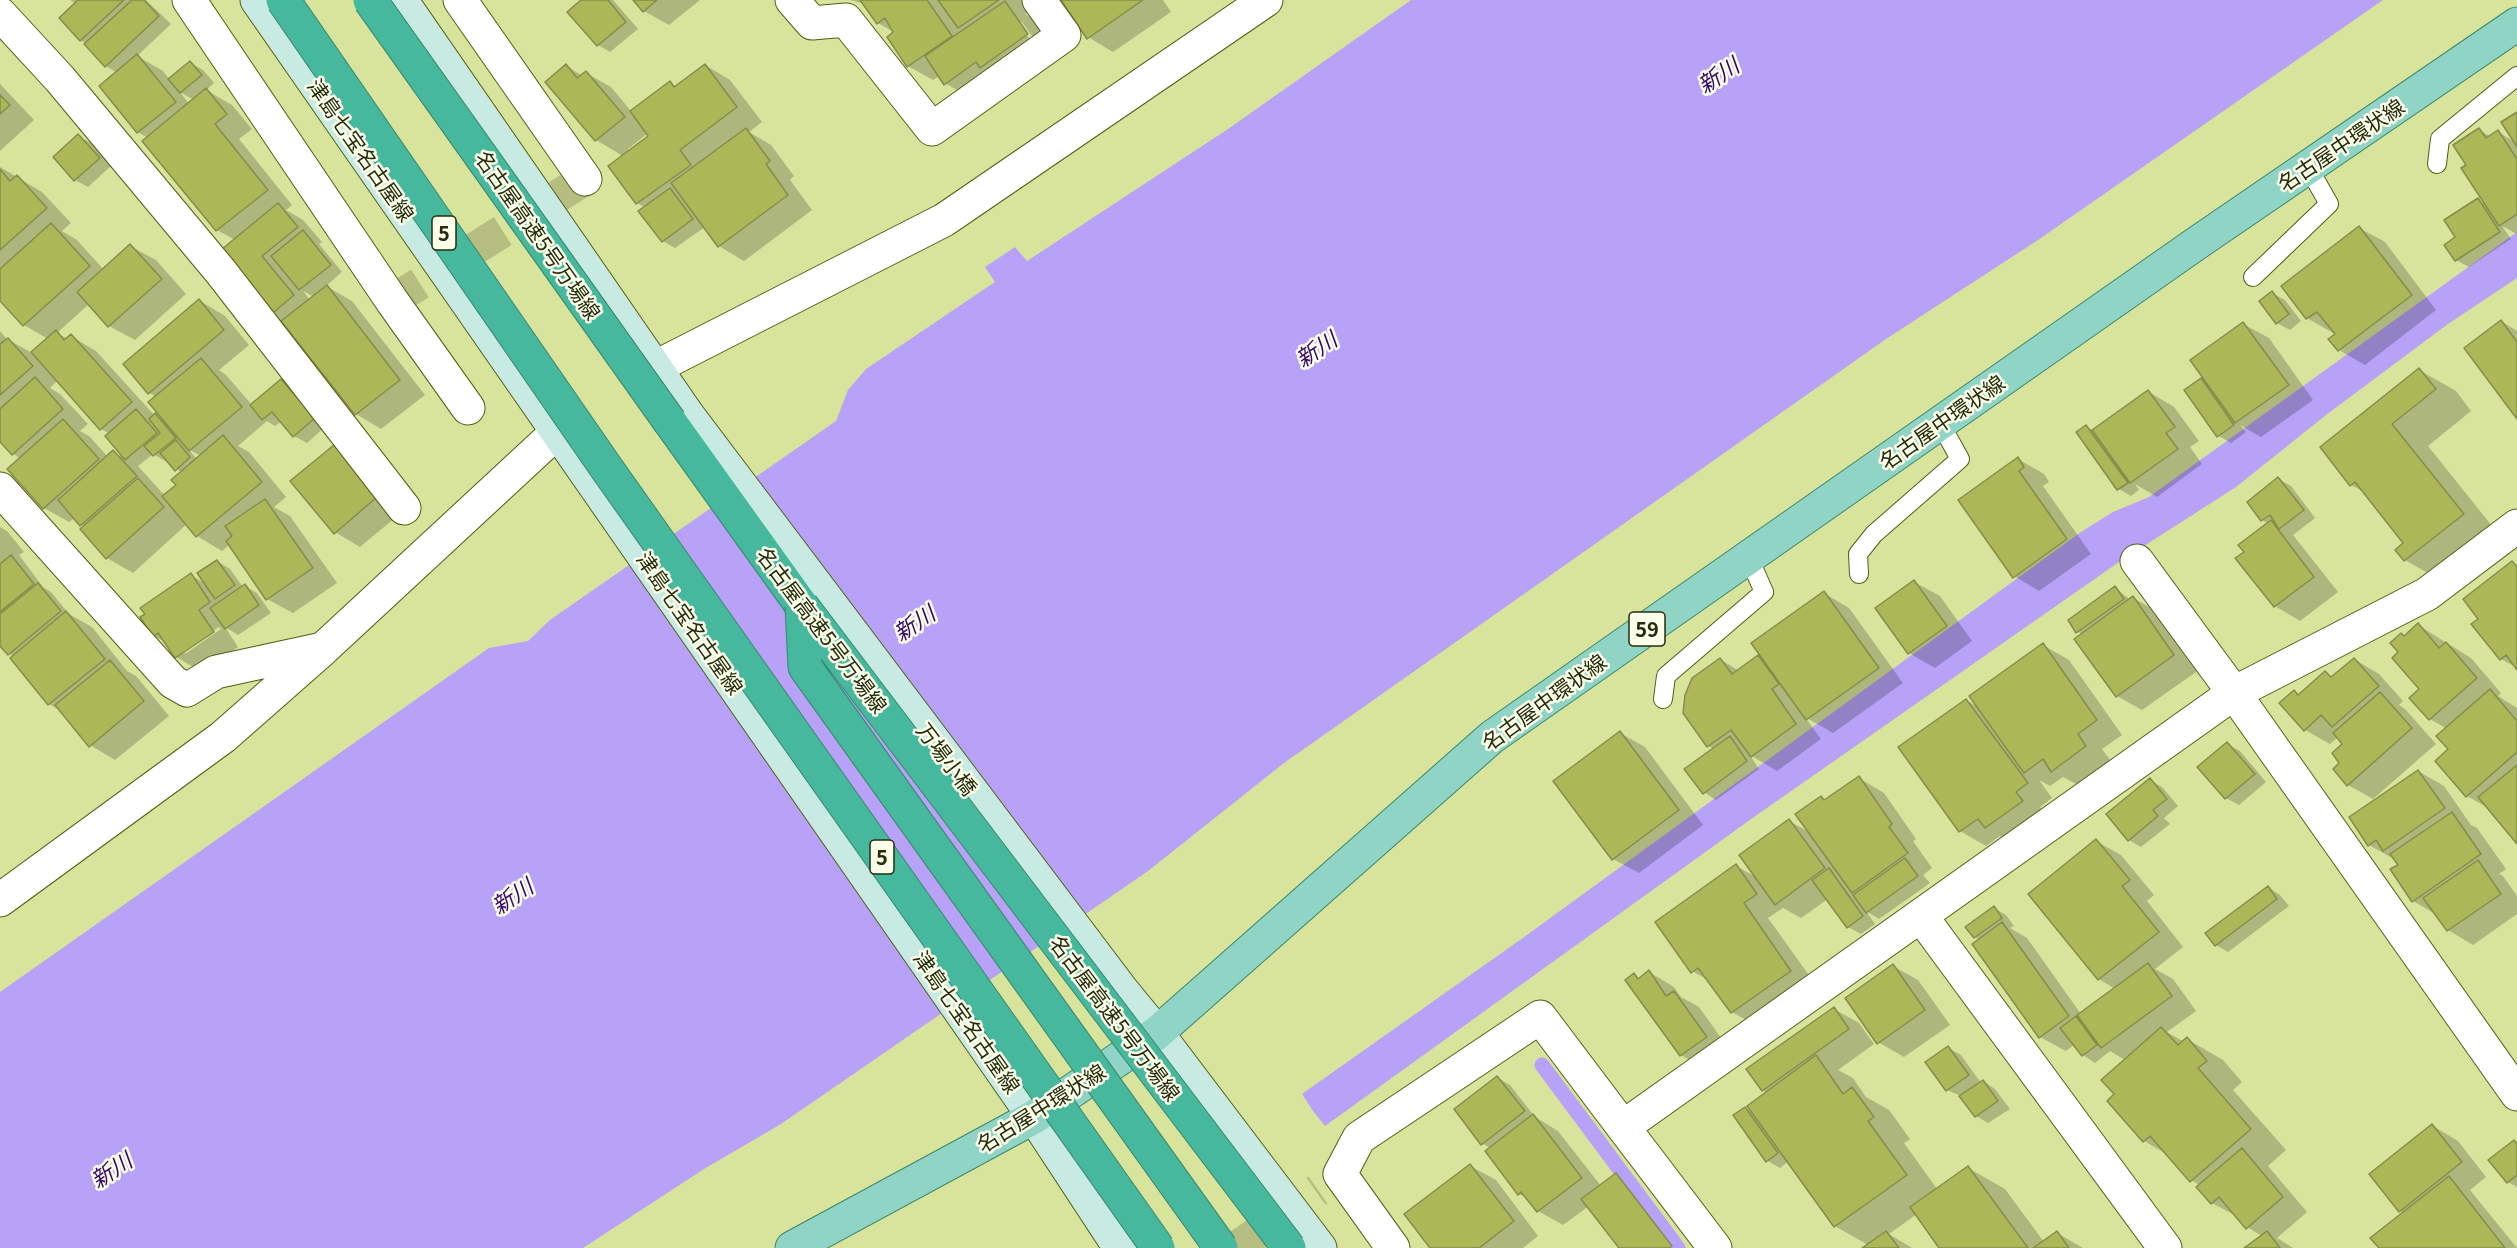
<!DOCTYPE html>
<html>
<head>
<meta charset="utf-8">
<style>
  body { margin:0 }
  canvas { display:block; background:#d8e39c }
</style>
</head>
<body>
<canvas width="2517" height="1248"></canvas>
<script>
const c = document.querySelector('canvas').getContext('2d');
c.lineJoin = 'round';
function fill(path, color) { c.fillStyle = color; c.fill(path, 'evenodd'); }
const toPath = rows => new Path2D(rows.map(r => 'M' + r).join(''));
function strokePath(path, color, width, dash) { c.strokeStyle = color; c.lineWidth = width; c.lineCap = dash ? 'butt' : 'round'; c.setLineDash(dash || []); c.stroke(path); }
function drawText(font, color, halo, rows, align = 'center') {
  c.font = font + ' Georgia,"Noto Sans JP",serif'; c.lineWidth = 5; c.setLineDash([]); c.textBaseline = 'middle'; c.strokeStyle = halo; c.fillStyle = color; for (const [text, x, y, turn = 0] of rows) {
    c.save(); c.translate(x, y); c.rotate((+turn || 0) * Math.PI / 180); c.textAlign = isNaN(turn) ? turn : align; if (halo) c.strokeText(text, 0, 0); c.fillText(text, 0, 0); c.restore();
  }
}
fill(toPath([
  [1411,0,2383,0,2038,240,1886,339,1284,763,1148,871,781,1124,704,1169,583,1248,0,1248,0,992,489,648,528,641,550,620,836,421,848,390,866,369,995,282,985,267,1015,247,1027,261,1228,129],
  [2517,232,2517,278,2448,324,2326,415,2236,487,2119,562,1754,817,1325,1126,1313,1111,1302,1094,1520,940,2081,532,2113,512,2149,497]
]), '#b8a2f7');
fill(toPath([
  [70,0,146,0,171,24,137,56,163,71,170,80,191,63,203,70,214,83,206,90,232,105,252,129,239,139,292,205,286,210,303,220,322,242,319,244,342,272,326,286,352,301,425,395,381,429,356,414,287,327,269,316,235,240,217,230,144,141,148,138,138,132,117,73,106,66,87,44,80,40,76,4],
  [180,92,194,100,189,104],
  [303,291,314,297,310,300],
  [583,0,613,0,638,29,610,52,598,45],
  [635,0,700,0,669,25,644,11],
  [850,0,1026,0,1032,9,1025,14,1030,17,1052,49,971,98,945,83,940,76,933,80,908,66,895,33,878,23,865,4],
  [1018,22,1022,22,1034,39,1031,41],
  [1062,0,1163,0,1171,12,1113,52,1088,37],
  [705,65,730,80,762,122,749,132,771,145,794,176,790,180,812,210,744,261,719,246,705,227,675,248,663,241,646,208,637,203,610,166,623,156,596,140,566,66,583,76,586,73,611,87,631,111,670,83,677,87],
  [648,133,650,136,630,151,628,149],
  [0,84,34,120,0,151],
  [2517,113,2517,234,2502,226,2511,239,2469,267,2456,260,2457,238,2478,200,2488,206,2468,166,2479,130,2491,137,2498,132,2515,142],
  [78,136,91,143,111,166,88,187,75,180],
  [0,167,42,192,71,223,62,231,77,240,104,270,130,246,156,260,186,294,135,340,109,326,89,304,57,333,68,339,71,336,96,351,155,416,165,421,157,397,149,393,200,301,225,316,249,345,219,370,226,375,252,405,282,381,294,388,326,426,307,443,294,436,282,421,275,426,267,421,238,446,249,452,286,497,274,507,290,516,337,583,293,613,267,599,230,544,222,551,197,536,187,524,133,573,107,558,82,530,85,527,75,518,69,522,44,508,21,459,13,454,0,440,0,331,7,339,32,353,48,339,24,325,0,298],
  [58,380,101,429,110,434,126,459,113,452,108,457,89,436,80,431,88,424,60,394,50,388],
  [189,450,190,450,201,456,197,459],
  [153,454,167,462,168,461,182,473,178,485,165,496,138,466],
  [2359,228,2385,242,2436,310,2365,365,2339,350,2331,339,2337,335,2334,332,2333,333,2307,318,2283,286],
  [2272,293,2285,300,2301,321,2290,330,2277,323],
  [2501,321,2517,331,2517,417],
  [2243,324,2269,338,2313,400,2261,437,2240,425,2246,432,2231,443,2219,436,2186,391,2201,380,2209,385],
  [2419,370,2456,391,2471,411,2428,446,2500,536,2442,581,2405,560,2397,550,2406,543,2366,493,2351,485],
  [2149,392,2174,407,2199,441,2190,447,2202,464,2157,497,2135,484,2139,490,2131,496,2119,489,2078,432,2086,426,2094,431],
  [334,447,359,462,402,512,360,547,335,532],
  [2018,459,2044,474,2049,482,2043,486,2091,554,2039,591,2014,576],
  [2278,479,2291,486,2315,518,2293,535,2338,592,2300,621,2275,606,2246,552,2269,524,2262,520],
  [0,527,7,531,24,552,19,555,43,587,51,592,69,614,92,627,127,671,136,676,169,716,115,760,90,745,61,711,49,704,13,657,0,644],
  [217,561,230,569,243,587,245,586,257,593,271,613,238,635,225,627,238,647,202,672,176,657,167,643,154,636,191,575,206,584],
  [219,627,221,629,185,654,185,650],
  [2513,563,2517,566,2517,668,2501,659,2480,619],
  [1914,582,1940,596,1972,641,1935,668,1909,653],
  [2115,588,2131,600,2133,598,2159,612,2199,670,2142,710,2117,696,2082,634,2078,632],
  [1824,593,1849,608,1903,683,1833,733,1805,717,1821,739,1777,771,1750,755,1759,769,1716,800,1704,792,1714,749,1708,746,1720,659,1739,671,1758,657,1767,662],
  [2418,625,2471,658,2501,693,2498,696,2517,708,2517,841,2490,809,2467,796,2450,750,2447,729,2430,719,2421,689,2400,652,2405,637],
  [2043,645,2069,660,2122,735,2102,749,2111,761,2078,785,2063,777,2050,786,2039,780,2052,798,2040,807,2047,816,2011,842,2000,836,1986,846,1960,831,1900,748,1966,700,1978,707],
  [2354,659,2379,674,2403,701,2399,705,2405,709,2436,744,2373,799,2348,785,2341,763,2344,744,2338,737,2330,744,2305,730,2294,692,2300,695,2325,673,2333,677],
  [1620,733,1645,747,1703,825,1639,873,1613,859],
  [2227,744,2240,751,2266,782,2239,805,2226,798],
  [2418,771,2444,786,2471,825,2477,828,2506,869,2499,874,2503,876,2517,896,2517,914,2473,945,2448,930,2437,915,2413,901,2392,870,2400,865,2394,859,2369,845],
  [1859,778,1884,793,1916,839,1913,841,1932,868,1923,875,1930,883,1879,919,1866,911,1875,924,1861,934,1848,927,1828,899,1801,918,1783,908,1768,918,1816,985,1758,1027,1732,1012,1710,981,1692,971,1736,866,1758,878,1789,821,1811,833,1821,798,1826,801],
  [2150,780,2162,787,2178,806,2164,818,2170,824,2141,847,2129,840],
  [2096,841,2121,855,2154,895,2147,901,2183,947,2155,969,2173,979,2196,1011,2167,1032,2184,1042,2187,1039,2223,1060,2242,1082,2233,1090,2286,1150,2268,1166,2307,1212,2277,1238,2293,1248,2247,1248,2262,1236,2247,1227,2238,1217,2212,1203,2201,1186,2191,1180,2170,1156,2144,1141,2116,1095,2125,1060,2110,1051,2095,1063,2083,1055,2075,1044,2066,1051,2040,1037,1979,940,1975,937,1994,908,2006,915,2014,926,2010,928,2027,938,2081,1014,2115,989,2099,979],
  [2268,887,2280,895,2289,906,2228,952,2216,945],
  [1893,966,1918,980,1950,1025,1904,1057,1878,1042],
  [1649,972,1674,987,1681,997,1699,1007,1731,1052,1706,1070,1681,1055,1634,975,1640,979],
  [1834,1009,1859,1023,1874,1044,1838,1070,1853,1078,1866,1097,1889,1110,1910,1139,1904,1143,1937,1189,1968,1168,2005,1189,2044,1242,2057,1233,2083,1248,1941,1248,1917,1214,1889,1234,1912,1248,1865,1248,1868,1245,1835,1226,1789,1161,1780,1168,1768,1161,1745,1108,1755,1114,1767,1093,1763,1090],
  [1948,1048,1961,1055,1981,1083,1983,1081,1995,1089,2010,1109,1988,1123,1976,1116,1961,1096,1947,1090],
  [1498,1078,1510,1085,1535,1117,1558,1131,1601,1186,1616,1175,1641,1189,1686,1248,1621,1248,1589,1206,1563,1225,1538,1211,1530,1200,1519,1194,1490,1148,1482,1143],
  [2433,1126,2458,1141,2486,1177,2470,1190,2517,1248,2380,1248,2404,1213,2400,1211],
  [2514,1142,2517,1144,2517,1187,2508,1182],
  [1470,1166,1496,1180,1538,1236,1523,1248,1432,1248]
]), '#0003');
strokePath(toPath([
  [1542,1065,1678,1248]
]), '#b8a2f7', 15);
const building = toPath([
  [78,0,124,0,80,41,59,18,78,0],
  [132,0,144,0,159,16,105,67,84,44,132,0],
  [581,0,608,0,626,22,597,46,567,12,581,0],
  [633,0,657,0,643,12,633,0],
  [860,0,927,0,952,36,907,67,887,37,893,32,885,18,877,24,860,0],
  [938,0,999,0,958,28,938,0],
  [1061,0,1143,0,1087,39,1061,0],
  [1005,1,1028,34,980,68,976,62,944,85,925,56,1005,1],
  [137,54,176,102,137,133,99,86,137,54],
  [190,61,202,75,180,93,168,79,190,61],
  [566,64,577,78,586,71,625,117,595,141,545,82,566,64],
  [705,64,737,107,680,150,691,165,636,204,608,166,648,136,630,111,670,81,674,87,705,64],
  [206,88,227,114,215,124,268,190,216,231,142,141,206,88],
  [0,95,10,105,0,114,0,95],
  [2517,112,2517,147,2501,122,2517,112],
  [746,128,770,161,766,164,788,195,718,247,671,183,746,128],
  [2479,128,2486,138,2498,130,2517,159,2517,214,2499,226,2461,168,2466,165,2453,145,2479,128],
  [78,134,100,158,74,181,53,157,78,134],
  [0,169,10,181,17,175,47,208,0,250,0,169],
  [670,188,693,219,662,242,638,211,670,188],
  [2478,198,2500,232,2455,261,2444,245,2455,237,2444,220,2478,198],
  [278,203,298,227,262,256,294,295,268,317,216,254,278,203],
  [51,223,90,266,23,326,0,301,0,269,51,223],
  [2359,226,2412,295,2338,351,2328,339,2335,334,2317,312,2306,319,2281,286,2359,226],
  [303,230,331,265,299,290,271,256,303,230],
  [130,244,162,279,108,327,77,292,130,244],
  [327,285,400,380,355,415,281,321,327,285],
  [2272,291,2289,314,2276,324,2259,301,2272,291],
  [199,299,224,330,148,394,123,364,199,299],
  [2501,320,2517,342,2517,419,2464,348,2501,320],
  [2243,322,2289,385,2235,423,2190,360,2243,322],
  [56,330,64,340,71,334,132,402,100,430,31,352,56,330],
  [8,338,33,366,0,395,0,344,8,338],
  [201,358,242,407,189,451,148,402,201,358],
  [2419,368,2436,389,2392,424,2464,514,2404,561,2395,550,2403,543,2355,482,2350,486,2320,447,2419,368],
  [35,377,63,409,12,455,0,442,0,409,35,377],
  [2201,378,2234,425,2217,437,2184,390,2201,378],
  [281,379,315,418,293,437,272,412,262,420,250,405,281,379],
  [2148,390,2175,427,2166,433,2178,449,2130,483,2092,430,2148,390],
  [136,409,157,433,125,460,105,436,136,409],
  [155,413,176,438,153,456,144,446,160,433,149,419,155,413],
  [63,419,99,459,43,509,7,469,63,419],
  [2086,425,2128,483,2117,490,2076,432,2086,425],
  [223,435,262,482,196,537,162,496,176,485,171,480,223,435],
  [176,440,190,457,175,471,160,453,176,440],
  [334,445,377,497,334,534,290,481,334,445],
  [113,450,137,476,80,526,58,500,113,450],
  [2018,457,2024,467,2019,471,2067,539,2013,578,1958,500,2018,457],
  [2278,477,2304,510,2279,529,2270,515,2261,521,2247,502,2278,477],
  [138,478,164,507,106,559,80,529,138,478],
  [265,499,313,568,266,600,226,541,232,536,225,526,265,499],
  [2271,520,2314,577,2274,607,2235,558,2244,552,2238,545,2271,520],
  [11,555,34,584,0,612,0,564,11,555],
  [217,560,235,585,215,599,197,573,217,560],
  [2512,561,2517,567,2517,670,2506,655,2500,660,2471,624,2478,619,2463,599,2512,561],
  [191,573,210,602,199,610,214,632,175,658,158,633,153,637,140,617,145,614,140,608,191,573],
  [1914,580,1947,626,1908,654,1875,608,1914,580],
  [38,583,61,611,8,655,0,646,0,614,38,583],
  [245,584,259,605,225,629,210,608,245,584],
  [2115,586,2124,599,2076,633,2068,620,2115,586],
  [1824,591,1879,668,1806,720,1751,643,1824,591],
  [2133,596,2174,655,2116,697,2074,639,2133,596],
  [66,611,105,659,48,705,10,658,66,611],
  [2418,623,2439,648,2446,642,2477,678,2429,720,2409,698,2419,689,2392,658,2398,652,2390,643,2401,633,2404,636,2418,623],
  [2043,643,2097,720,2078,734,2086,746,2051,772,2043,759,2024,773,1969,696,2043,643],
  [1758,655,1779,684,1772,689,1796,724,1751,757,1731,730,1707,747,1683,713,1685,695,1692,678,1720,658,1732,674,1758,655],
  [2354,658,2379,686,2332,727,2321,715,2304,731,2279,703,2294,690,2298,695,2325,671,2331,677,2354,658],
  [110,660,144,701,89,747,55,705,110,660],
  [2490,689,2517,721,2517,752,2466,797,2435,761,2448,749,2436,736,2490,689],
  [2380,692,2412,728,2347,786,2333,769,2339,763,2332,753,2342,744,2333,733,2380,692],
  [1966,699,2028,783,2016,792,2023,801,1985,828,1978,819,1959,832,1898,747,1966,699],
  [1620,731,1679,810,1612,860,1553,781,1620,731],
  [1730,736,1747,761,1703,794,1684,769,1730,736],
  [2227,742,2255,774,2225,799,2197,767,2227,742],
  [2517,765,2517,844,2478,797,2517,765],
  [2418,770,2445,808,2383,851,2376,840,2368,846,2349,817,2418,770],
  [1859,776,1892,824,1889,827,1908,853,1852,893,1795,814,1821,796,1824,800,1859,776],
  [2150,778,2167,799,2153,810,2158,816,2128,841,2106,814,2150,778],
  [2452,812,2481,854,2412,902,2390,869,2398,865,2390,854,2452,812],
  [1789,819,1825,868,1775,905,1739,855,1789,819],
  [2096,839,2130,880,2122,886,2159,932,2098,980,2028,894,2096,839],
  [1905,858,1918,876,1866,913,1853,895,1905,858],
  [2478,860,2501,894,2447,931,2423,898,2478,860],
  [1736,864,1757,894,1744,903,1791,971,1731,1013,1698,968,1691,973,1655,922,1736,864],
  [1829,868,1863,916,1847,928,1812,880,1829,868],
  [2268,886,2277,899,2215,946,2205,933,2268,886],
  [1994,906,2002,918,1974,938,1965,927,1994,906],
  [2002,922,2069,1016,2039,1038,1972,944,2002,922],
  [2148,963,2172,996,2101,1048,2077,1015,2148,963],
  [1893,964,1925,1010,1877,1044,1845,998,1893,964],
  [1649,970,1666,996,1674,991,1707,1037,1680,1056,1625,980,1634,973,1638,979,1649,970],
  [1834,1007,1849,1029,1762,1091,1746,1069,1834,1007],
  [2076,1016,2097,1045,2082,1056,2060,1028,2076,1016],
  [2161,1027,2178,1045,2187,1037,2207,1061,2198,1068,2251,1129,2190,1182,2150,1136,2143,1142,2107,1101,2114,1094,2101,1080,2161,1027],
  [1948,1046,1969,1075,1946,1091,1925,1062,1948,1046],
  [1816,1055,1843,1094,1852,1087,1874,1117,1868,1121,1907,1175,1834,1227,1747,1106,1816,1055],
  [1497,1076,1525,1111,1481,1145,1454,1109,1497,1076],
  [1983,1080,1998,1101,1975,1117,1959,1096,1983,1080],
  [1745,1107,1778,1153,1766,1162,1733,1115,1745,1107],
  [1533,1114,1582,1178,1537,1212,1521,1192,1518,1195,1485,1151,1533,1114],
  [2432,1124,2462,1162,2399,1212,2369,1174,2432,1124],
  [2514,1140,2517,1144,2517,1175,2507,1183,2488,1160,2514,1140],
  [2242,1148,2283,1197,2246,1229,2219,1197,2211,1204,2196,1187,2242,1148],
  [1470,1164,1514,1221,1479,1248,1430,1248,1404,1214,1470,1164],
  [1968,1166,2028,1248,1939,1248,1910,1207,1968,1166],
  [1616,1173,1672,1246,1669,1248,1619,1248,1581,1199,1616,1173],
  [2449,1176,2505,1248,2379,1248,2370,1238,2449,1176],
  [1886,1231,1899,1248,1862,1248,1886,1231],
  [2057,1231,2069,1248,2033,1248,2057,1231],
  [2267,1231,2280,1248,2244,1248,2267,1231]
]);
fill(building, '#acb858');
strokePath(building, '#848d49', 1.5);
strokePath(toPath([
  [392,301,585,179],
  [1236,1248,1318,1190]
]), '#b5be80', 33, [33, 16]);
const lane = toPath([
  [2437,164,2440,139,2517,76],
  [2253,277,2329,204,2308,167],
  [1859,574,1858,554,1874,534,1960,459,1940,423],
  [1663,699,1666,676,1764,592,1749,558]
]);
const street = toPath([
  [189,0,392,301,468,408],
  [460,0,585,179],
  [792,0,812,23,846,20,932,129,1064,35,1039,0],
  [0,14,60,79,221,272,404,508],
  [654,368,944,220,1266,0],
  [0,489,173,682,187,690,216,672,322,649],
  [2137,561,2234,693,2517,1094],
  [0,900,223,737,323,649,556,433],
  [1921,916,2165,1248],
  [1393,1248,1340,1174,1359,1138,1540,1017,1623,1127],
  [1715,1248,1623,1127,2234,693,2427,594,2517,526]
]);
const secondary = toPath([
  [257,0,1034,1117,1120,1248],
  [401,0,687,414,1121,989,1157,1033,1320,1248]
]);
const primary = toPath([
  [792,1248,1034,1117,1157,1033,1492,737,2197,243,2517,24]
]);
const highway = toPath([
  [670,422,802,606]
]);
strokePath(lane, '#555c15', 20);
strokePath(street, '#555c15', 35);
strokePath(secondary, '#555c15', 35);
strokePath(primary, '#3a876c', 35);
strokePath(highway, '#3a876c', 35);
strokePath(lane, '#fff', 18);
strokePath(street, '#fff', 33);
strokePath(secondary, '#c7eae2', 33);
strokePath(primary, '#8fd4c5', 33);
strokePath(highway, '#45b89e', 33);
const highwayBridge = toPath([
  [283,0,605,466,1158,1248],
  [370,0,670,422],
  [802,606,1289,1248],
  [802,606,805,667,1221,1248]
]);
strokePath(highwayBridge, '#3a876c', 35, []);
strokePath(highwayBridge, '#45b89e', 33);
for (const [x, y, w] of [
  [444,233,24],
  [1647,629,36],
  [882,857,24]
]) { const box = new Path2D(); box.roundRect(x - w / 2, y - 17, w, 34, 4.5); c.fillStyle = '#fbfee9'; c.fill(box); strokePath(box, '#272b0e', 1.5); }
drawText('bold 20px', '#272b0e', null, [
  ["5",444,233],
  ["59",1647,629],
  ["5",882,857]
]);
drawText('21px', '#272b0e', '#fbfee9', [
  ["名古屋中環状線",2341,145,-34],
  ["津島七宝名古屋線",361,150,55],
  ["名古屋高速5号万場線",538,235,55],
  ["名古屋中環状線",1942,422,-35],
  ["津島七宝名古屋線",690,623,55],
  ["名古屋高速5号万場線",822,630,53],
  ["名古屋中環状線",1544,702,-36],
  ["万場小橋",947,759,53],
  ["名古屋高速5号万場線",1115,1018,53],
  ["津島七宝名古屋線",967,1022,55],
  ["名古屋中環状線",1041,1108,-32]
]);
drawText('italic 22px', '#36066d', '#fbfee9', [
  ["新川",1718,75,-34],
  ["新川",1316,349,-34],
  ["新川",914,623,-34],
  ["新川",512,896,-34],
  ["新川",111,1170,-34]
]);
</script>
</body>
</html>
